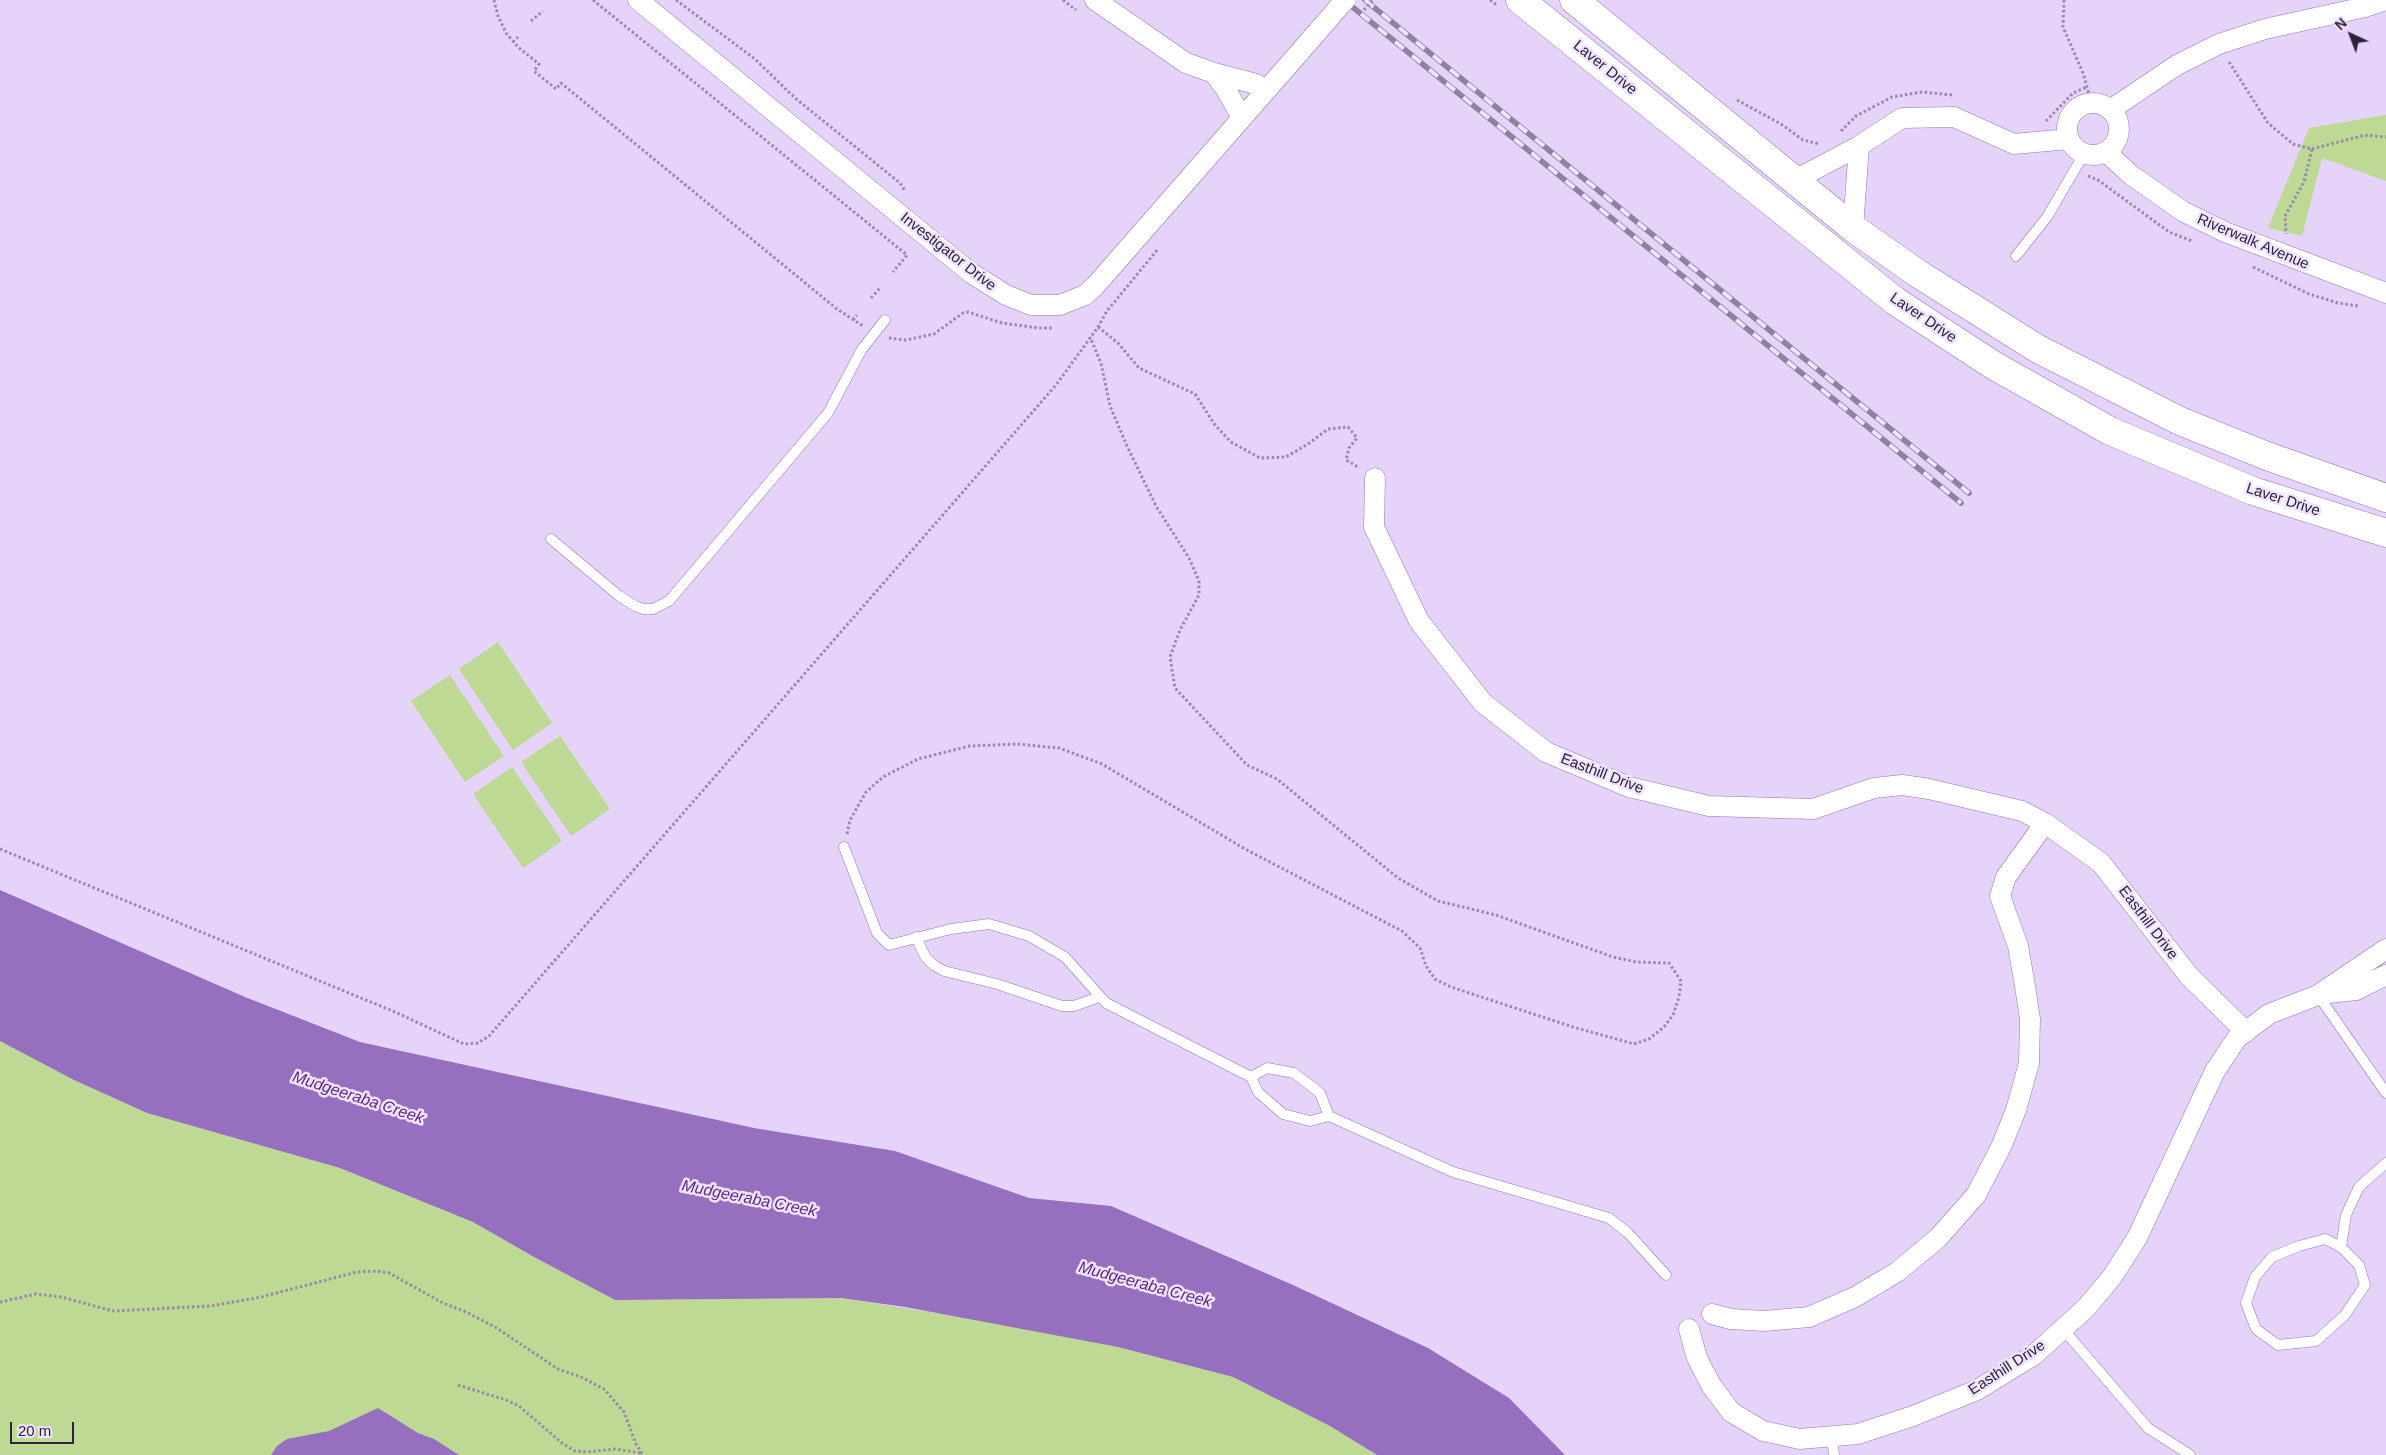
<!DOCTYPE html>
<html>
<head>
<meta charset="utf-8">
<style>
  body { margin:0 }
  #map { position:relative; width:2386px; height:1455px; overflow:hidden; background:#e5d3fa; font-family:Helvetica,sans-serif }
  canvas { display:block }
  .north { position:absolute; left:2326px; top:10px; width:50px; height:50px; -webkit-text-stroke:4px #efe3fd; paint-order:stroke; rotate:317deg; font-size:14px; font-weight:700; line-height:20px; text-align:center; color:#2e233b }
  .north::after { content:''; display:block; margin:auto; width:18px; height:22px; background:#2e233b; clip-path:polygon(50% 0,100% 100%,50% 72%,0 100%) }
  .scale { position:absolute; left:10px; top:1422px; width:64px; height:22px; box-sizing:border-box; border:2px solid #2e233b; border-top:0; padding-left:6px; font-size:15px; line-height:18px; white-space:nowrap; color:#2e233b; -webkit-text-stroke:4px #efe3fd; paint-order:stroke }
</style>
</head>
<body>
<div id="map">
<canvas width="2386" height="1455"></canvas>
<div class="north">N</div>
<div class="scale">20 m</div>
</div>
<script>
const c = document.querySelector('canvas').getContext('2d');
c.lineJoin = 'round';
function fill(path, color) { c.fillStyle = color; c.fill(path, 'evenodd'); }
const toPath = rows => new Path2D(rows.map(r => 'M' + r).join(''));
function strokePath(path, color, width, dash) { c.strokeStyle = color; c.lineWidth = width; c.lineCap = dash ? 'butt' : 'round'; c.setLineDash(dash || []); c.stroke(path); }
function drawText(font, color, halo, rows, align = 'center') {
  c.font = font + ' Helvetica,sans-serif'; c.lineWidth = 5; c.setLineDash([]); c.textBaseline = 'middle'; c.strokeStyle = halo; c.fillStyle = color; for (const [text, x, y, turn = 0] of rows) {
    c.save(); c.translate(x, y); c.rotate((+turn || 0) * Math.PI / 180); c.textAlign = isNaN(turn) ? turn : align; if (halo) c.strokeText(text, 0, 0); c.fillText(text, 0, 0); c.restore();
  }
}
fill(toPath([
  [2386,115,2386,181,2322,158,2302,236,2268,228,2309,128],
  [498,642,552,723,513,750,459,669],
  [450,675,504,756,465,782,411,701],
  [560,736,610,809,571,836,521,762],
  [512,767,562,841,523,868,473,794],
  [0,1041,74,1080,147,1113,340,1168,473,1222,534,1257,615,1300,841,1298,980,1320,1118,1347,1233,1377,1330,1426,1377,1455,0,1455]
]), '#bed994');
fill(toPath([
  [0,890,245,997,360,1042,754,1128,895,1151,1029,1198,1111,1206,1293,1285,1428,1348,1509,1398,1565,1455,1377,1455,1330,1426,1233,1377,1118,1347,905,1307,841,1298,615,1300,534,1257,473,1222,340,1168,147,1113,74,1080,0,1041],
  [378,1408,418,1433,434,1439,459,1455,271,1455,277,1446,287,1439,329,1431]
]), '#966fbf');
const lane = toPath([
  [2016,256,2047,217,2084,154],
  [551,539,618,595,635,606,644,609,653,609,669,601,828,413,862,349,885,320],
  [844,847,877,933,889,945,951,929,989,924,1029,936,1065,957,1106,1003,1251,1077,1258,1092,1283,1114,1310,1121,1329,1116,1453,1172,1609,1218,1628,1233,1666,1275],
  [916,937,926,958,935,966,944,971,997,984,1062,1006,1074,1006,1099,997],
  [2318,995,2386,1093],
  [1251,1077,1267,1068,1294,1073,1320,1093,1329,1116],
  [2325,1239,2341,1247,2359,1265,2365,1285,2345,1315,2316,1341,2278,1345,2256,1329,2246,1303,2255,1277,2272,1257,2299,1246,2325,1239],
  [2341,1247,2346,1215,2359,1187,2386,1163],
  [2063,1329,2148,1428,2190,1455],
  [1832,1436,1834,1455]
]);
const street = toPath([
  [638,0,971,273,1006,295,1031,305,1060,305,1085,295,1095,286,1312,38],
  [1095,0,1186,63,1214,73,1256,84,1266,90],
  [1214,73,1225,88,1242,118],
  '2067 129a26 26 0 1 1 52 0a26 26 0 1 1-52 0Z',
  [2110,110,2177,65,2219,44,2265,29,2365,7,2386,0],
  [2106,152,2131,175,2184,212,2225,232,2386,293],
  [1793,181,1859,146,1902,118,1954,117,2014,144,2069,139],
  [1853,228,1859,146],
  [1375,478,1374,527,1419,621,1483,703,1546,752,1629,787,1709,806,1813,809,1874,788,1902,785,1929,789,2022,811,2045,823],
  [2319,994,2356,990,2386,975],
  [1712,1314,1731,1319,1764,1321,1809,1317,1855,1297,1897,1272,1938,1238,1976,1195,2001,1147,2016,1110,2029,1063,2030,1019,2024,980,2018,946,2000,896,2006,877,2045,823,2101,863,2189,976,2246,1032],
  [1689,1329,1697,1358,1711,1385,1731,1412,1763,1431,1800,1439,1858,1434,1913,1416,1977,1390,2034,1355,2086,1308,2112,1277,2137,1238,2215,1071,2237,1038,2269,1014,2318,995,2386,949]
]);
const secondary = toPath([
  [1520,0,1895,301,1993,365,2110,431,2253,491,2386,533],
  [1574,0,1853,228,1917,273,2038,349,2180,421,2267,456,2386,498]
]);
strokePath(lane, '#9276b1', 11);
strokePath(street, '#9276b1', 21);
strokePath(secondary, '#9276b1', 29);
strokePath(toPath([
  [494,0,498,16,506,33,518,47,539,64,534,71,556,89,561,83,837,309,863,326],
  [593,0,907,255,893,272],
  [676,0,755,59,795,98,900,183,905,191],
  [1063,0,1076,10],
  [1490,0,1498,6],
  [2064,0,2063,27,2083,73,2091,101],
  [531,21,543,11],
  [513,42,518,37],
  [2229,62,2268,123,2293,144,2312,149,2304,182,2285,216,2286,234],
  [1737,100,1781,124,1803,140,1819,144],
  [2046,121,2073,93,2087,87],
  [1841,131,1856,116,1892,97,1922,92,1953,95],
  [2312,149,2365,135,2386,137],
  [2088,176,2098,180,2169,232,2192,241],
  [2253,267,2309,294,2338,303,2358,306],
  [871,298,881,287],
  [853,320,857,315],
  [1098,327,1118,343,1139,368,1195,394,1215,425,1231,442,1260,458,1286,457,1308,444,1328,429,1348,427,1357,438,1349,448,1346,460,1358,467],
  [889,338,906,340,934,334,963,313,968,312,1002,323,1038,328,1052,328],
  [847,834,850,820,866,792,883,777,918,759,970,746,1017,744,1059,748,1102,764,1245,849,1402,931,1420,948,1426,966,1435,979,1451,987,1573,1027,1634,1044,1649,1039,1664,1027,1673,1015,1679,997,1681,981,1669,963,1636,962,1613,957,1496,915,1438,901,1398,878,1277,779,1247,765,1175,688,1170,657,1180,630,1199,595,1199,581,1189,558,1156,506,1127,446,1110,406,1101,363,1090,337],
  [0,849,395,1012,464,1044,478,1043,489,1036,1056,385,1098,327,1107,311,1158,249],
  [0,1302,36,1294,61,1297,113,1311,211,1306,261,1297,357,1272,377,1271,389,1273,443,1303,466,1312,495,1327,558,1369,581,1377,604,1389,624,1412,636,1444,643,1455],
  [458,1385,506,1400,519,1406,563,1444,575,1451,586,1452,615,1449,641,1453]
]), '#998aab', 3, [2.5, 2.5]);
strokePath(lane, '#fff', 10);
strokePath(street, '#fff', 20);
strokePath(secondary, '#fff', 28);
const rail = toPath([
  [1344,0,1961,503],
  [1365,0,1969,493]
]);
strokePath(rail, '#9081a1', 5.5);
strokePath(rail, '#efe3fd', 4, [11]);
const streetBridge = toPath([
  [1312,38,1345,0]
]);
strokePath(streetBridge, '#9276b1', 21, []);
strokePath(toPath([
  [1364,10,1373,0]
]), '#998aab', 3, [2.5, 2.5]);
strokePath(streetBridge, '#fff', 20);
drawText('15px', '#2e233b', '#efe3fd', [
  ["Laver Drive",1605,68,39],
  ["Riverwalk Avenue",2253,242,23],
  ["Investigator Drive",948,252,38],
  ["Laver Drive",1923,318,34],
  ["Laver Drive",2283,500,18],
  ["Easthill Drive",1602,774,21],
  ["Easthill Drive",2148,923,53],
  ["Easthill Drive",2007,1368,-33]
]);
drawText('italic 16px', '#5d2889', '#efe3fd', [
  ["Mudgeeraba Creek",358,1098,18],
  ["Mudgeeraba Creek",749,1199,11],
  ["Mudgeeraba Creek",1145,1285,15]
]);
</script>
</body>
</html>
